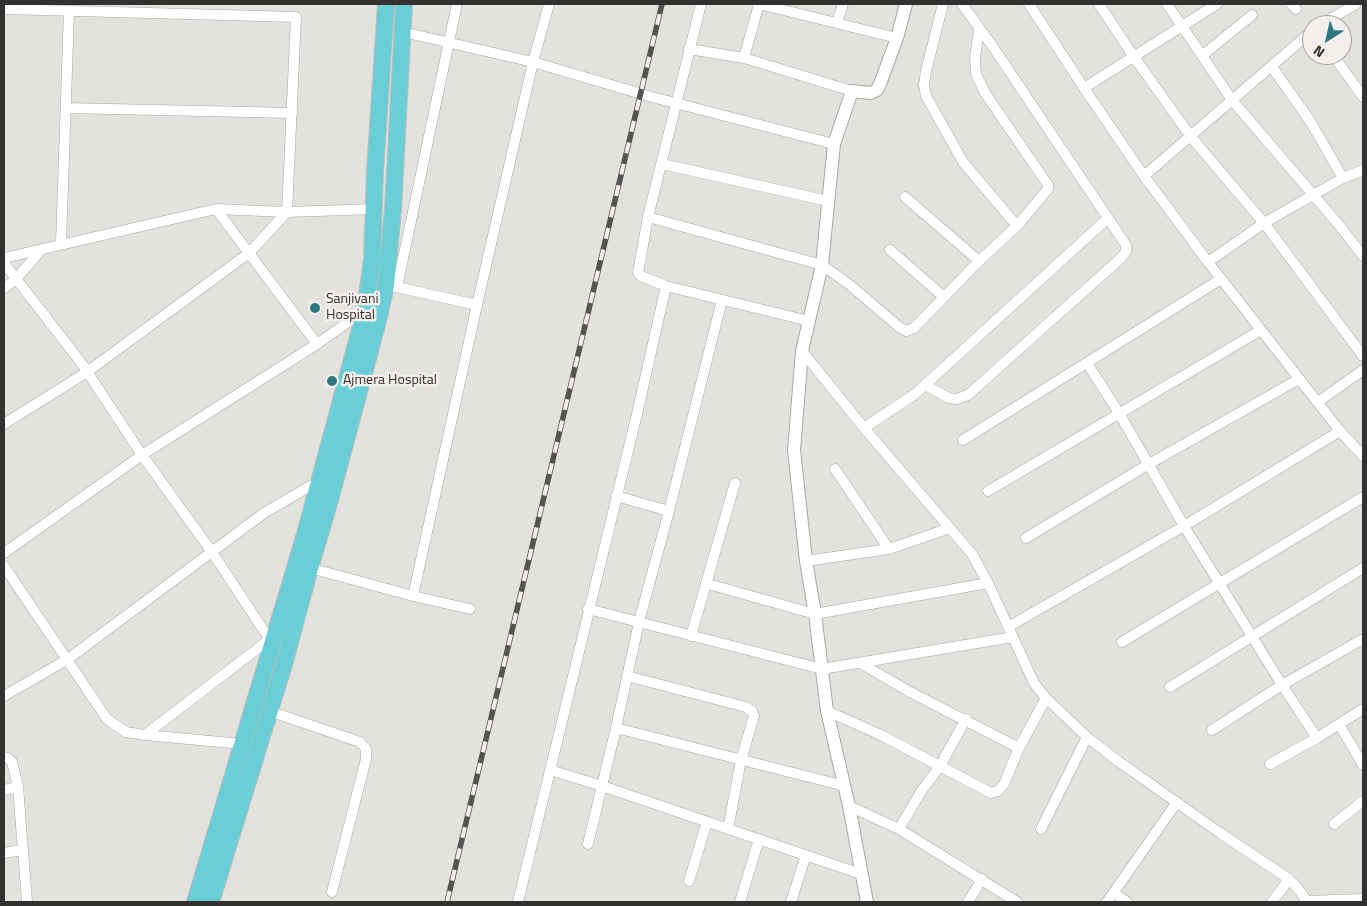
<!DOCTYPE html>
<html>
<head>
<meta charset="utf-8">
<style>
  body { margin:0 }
  #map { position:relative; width:1367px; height:906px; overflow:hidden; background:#e4e2de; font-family:"Titillium Web",sans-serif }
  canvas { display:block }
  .frame { position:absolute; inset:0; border:5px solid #323130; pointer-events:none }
  .north { position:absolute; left:1302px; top:15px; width:50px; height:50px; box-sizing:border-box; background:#f2efec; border:1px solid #a5a3a1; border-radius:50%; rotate:215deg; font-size:14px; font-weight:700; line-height:20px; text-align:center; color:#323130 }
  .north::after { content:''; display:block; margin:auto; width:18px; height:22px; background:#307880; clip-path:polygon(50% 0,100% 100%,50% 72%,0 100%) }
</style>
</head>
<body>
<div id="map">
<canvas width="1367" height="906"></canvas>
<div class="frame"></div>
<div class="north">N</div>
</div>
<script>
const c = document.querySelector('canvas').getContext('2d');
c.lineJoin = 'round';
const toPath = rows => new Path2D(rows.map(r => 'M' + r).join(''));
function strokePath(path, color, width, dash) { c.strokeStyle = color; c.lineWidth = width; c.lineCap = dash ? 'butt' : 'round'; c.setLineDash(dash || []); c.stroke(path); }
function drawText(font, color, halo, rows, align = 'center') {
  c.font = font + ' "Titillium Web",sans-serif'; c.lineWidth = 5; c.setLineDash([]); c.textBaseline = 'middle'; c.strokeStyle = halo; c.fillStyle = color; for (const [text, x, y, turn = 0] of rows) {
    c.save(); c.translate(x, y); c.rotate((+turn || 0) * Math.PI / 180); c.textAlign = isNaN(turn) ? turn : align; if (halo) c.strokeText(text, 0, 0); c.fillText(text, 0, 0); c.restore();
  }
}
const minor = toPath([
  [701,4,648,217,638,273,641,276,666,286,809,321],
  [759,4,897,38],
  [943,4,926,71,924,85,926,96,963,162,1017,226],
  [1029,4,1084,88,1144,176,1208,262,1340,431,1363,456],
  [1099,4,1134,57,1191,137,1264,223,1363,356],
  [1167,4,1232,100,1339,225,1363,256],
  [1291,4,1296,9],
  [4,9,296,17,287,212,375,209],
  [837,22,843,4],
  [1320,25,1356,4],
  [403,32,533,62,652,97,834,144],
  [689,49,744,58,852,91],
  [1203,55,1252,15],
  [1333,55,1363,97],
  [744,58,759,4],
  [1272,67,1310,121,1343,178],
  [1084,88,1217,4],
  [66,108,292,113],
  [662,164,828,201],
  [1144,176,1312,31],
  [905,197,979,261],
  [216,209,317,344],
  [648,217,822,265,850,285,899,327,906,331,914,328,979,261,1017,226,1048,189,1048,185,985,93,976,74,975,58,979,29],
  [61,244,69,11],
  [890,250,944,297],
  [4,258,216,209,287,212],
  [1208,262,1264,223,1343,178,1363,170],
  [4,263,82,364,142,455,212,552,272,643],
  [392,286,477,305],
  [397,287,457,4],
  [4,288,16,279,42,249],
  [802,351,864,428,972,554,988,583,1034,683,1046,698,1087,737,1118,761,1220,833,1289,879,1300,891,1307,902],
  [1087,363,1119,413,1184,526,1282,685,1317,738],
  [925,385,949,398,957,399,968,395,1121,258,1126,251,1126,245,991,44,962,4],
  [1318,402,1363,370],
  [4,424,87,372,249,253,287,212],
  [864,428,915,394,1107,219],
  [963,440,1221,279],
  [835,469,889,549],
  [988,491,1261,330],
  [616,496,669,511],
  [1026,538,1149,464,1299,379],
  [4,553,142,455,317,344,364,311],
  [806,561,889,549,950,528],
  [4,566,107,719,126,732,145,735,242,744],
  [310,568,413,596,477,305,533,62,549,4],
  [708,584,815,614,988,583],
  [413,596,470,609],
  [588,609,822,669,1013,637],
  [1008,627,1184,526,1340,431],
  [691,636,735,483],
  [1122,642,1363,497],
  [860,663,910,692,1019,748],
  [627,676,746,707,752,711,754,716,741,760,728,829],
  [1170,687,1363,568],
  [4,696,68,659,264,513,319,481],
  [269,711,360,742,366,749,366,759,332,892],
  [827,711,881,735,991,793,998,791,1004,784,1019,748,1046,698],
  [1339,724,1363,765],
  [616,728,845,786],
  [1212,730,1282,685,1363,639],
  [145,735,270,639],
  [4,757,8,758,12,762,18,787,27,902],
  [1270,764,1317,738,1363,709],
  [550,770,602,786,861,874],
  [4,790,18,787],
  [849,806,899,829,1017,902],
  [1334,824,1363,801],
  [899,829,922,790,940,766,966,719],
  [1041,829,1087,737],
  [588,844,616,728,639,622,669,511,722,300],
  [4,853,23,850],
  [689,881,707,822],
  [1114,893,1127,902],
  [1307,901,1363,899],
  [518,902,637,414,666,286],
  [740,902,759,839],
  [791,902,806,855],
  [968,902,982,879],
  [1107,902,1177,802],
  [1272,902,1289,879]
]);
const tertiary = toPath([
  [867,902,849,806,827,711,815,614,806,561,794,450,802,351,822,265,834,144,852,91,871,93,877,90,880,84,897,38,906,4]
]);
const primary = toPath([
  [195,902,305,534,365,311,372,259,375,172,386,4],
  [211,902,285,661,310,568,330,500,378,321,386,285,393,209,404,4]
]);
strokePath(minor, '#a9a7a4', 11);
strokePath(tertiary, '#a9a7a4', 14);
strokePath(primary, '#bdbdbd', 18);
strokePath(minor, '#fff', 10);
strokePath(tertiary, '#fff', 12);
strokePath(primary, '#69ced6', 16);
const rail = toPath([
  [447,902,662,4]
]);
strokePath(rail, '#565453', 5.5);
strokePath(rail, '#f2efec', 4, [11]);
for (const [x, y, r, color] of [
  [315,308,6,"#307880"],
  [332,381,6,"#307880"]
]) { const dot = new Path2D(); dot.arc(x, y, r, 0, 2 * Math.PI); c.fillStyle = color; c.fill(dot); strokePath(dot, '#f2efec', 2); }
drawText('14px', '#323130', '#f2efec', [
  ["Sanjivani",326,300],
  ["Hospital",326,316],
  ["Ajmera Hospital",343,381]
], 'left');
</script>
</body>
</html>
